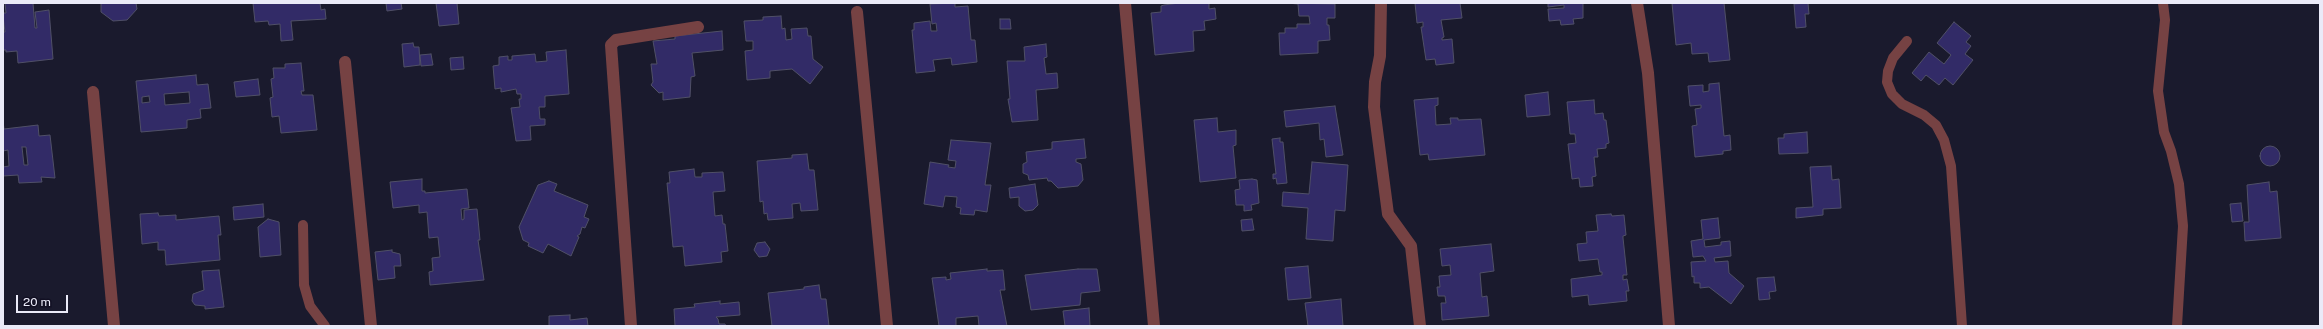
<!DOCTYPE html>
<html>
<head>
<meta charset="utf-8">
<style>
  body { margin:0 }
  #map { position:relative; width:2323px; height:329px; overflow:hidden; background:#1a1a2d; font-family:"Public Sans",sans-serif }
  canvas { display:block }
  .frame { position:absolute; inset:0; border:4px solid #eaeaf8; pointer-events:none }
  .scale { position:absolute; left:16px; top:295px; width:52px; height:18px; box-sizing:border-box; border:2px solid #eaeaf8; border-top:0; padding-left:5px; font-size:12px; line-height:14px; white-space:nowrap; color:#eaeaf8; -webkit-text-stroke:3px #121023; paint-order:stroke }
</style>
</head>
<body>
<div id="map">
<canvas width="2323" height="329"></canvas>
<div class="frame"></div>
<div class="scale">20 m</div>
</div>
<script>
const c = document.querySelector('canvas').getContext('2d');
c.lineJoin = 'round';
function fill(path, color) { c.fillStyle = color; c.fill(path, 'evenodd'); }
const toPath = rows => new Path2D(rows.map(r => 'M' + r).join(''));
function strokePath(path, color, width, dash) { c.strokeStyle = color; c.lineWidth = width; c.lineCap = dash ? 'butt' : 'round'; c.setLineDash(dash || []); c.stroke(path); }
const building = toPath([
  [5,3,33,3,35,28,37,28,35,12,49,10,53,59,18,63,17,51,6,52,6,50,3,50,3,32,5,32,3,16,3,13,6,13,5,3],
  [101,3,136,3,137,9,127,20,113,21,101,12,101,3],
  [253,3,320,3,321,10,325,9,326,19,291,21,293,40,281,41,280,24,269,25,268,21,255,22,253,3],
  [386,3,401,3,402,9,387,11,386,3],
  [436,3,457,3,459,24,439,26,436,3],
  [955,3,955,7,968,6,971,40,975,40,977,62,952,65,951,58,933,60,935,71,916,73,912,30,914,30,914,23,930,21,931,31,937,31,936,23,932,24,930,4,955,3],
  [1179,3,1209,3,1209,9,1215,8,1216,19,1204,21,1205,30,1193,31,1194,51,1155,55,1151,13,1161,12,1161,6,1164,5,1179,3],
  [1287,3,1335,4,1335,18,1327,18,1327,25,1329,25,1330,40,1318,41,1318,53,1280,55,1279,33,1285,33,1285,28,1297,28,1297,24,1310,24,1309,16,1299,16,1298,4,1287,3],
  [1415,3,1460,3,1462,18,1441,20,1444,37,1442,38,1442,40,1452,39,1454,63,1436,65,1435,59,1426,60,1421,27,1423,27,1423,22,1417,23,1415,3],
  [1548,3,1583,3,1583,18,1573,19,1574,24,1561,25,1560,20,1549,21,1548,9,1564,8,1564,5,1548,7,1548,3],
  [1672,3,1724,3,1730,60,1709,62,1708,53,1692,54,1691,43,1676,45,1672,3],
  [1808,3,1809,14,1805,14,1806,27,1796,28,1794,4,1808,3],
  [781,16,782,29,785,28,786,40,792,39,791,29,807,28,808,36,811,36,813,59,823,67,810,84,792,69,770,71,770,78,747,80,745,51,753,50,753,41,746,41,744,21,763,20,763,17,781,16],
  [1000,19,1010,19,1011,29,1000,29,1000,19],
  [1954,22,1971,36,1966,42,1971,46,1965,54,1973,60,1953,85,1945,78,1939,85,1926,75,1921,81,1912,73,1929,52,1944,64,1951,55,1937,43,1954,22],
  [722,31,723,50,692,53,695,76,691,77,690,97,663,100,663,92,659,93,651,85,653,82,651,64,657,64,653,41,675,39,675,36,722,31],
  [413,43,414,47,419,47,420,65,404,67,402,44,413,43],
  [1046,44,1047,57,1044,58,1046,74,1057,73,1058,88,1036,90,1038,120,1012,122,1008,99,1010,99,1007,61,1025,61,1024,47,1046,44],
  [566,50,569,94,545,96,545,107,539,107,540,119,545,119,545,125,530,126,531,140,516,141,511,108,520,107,519,99,521,99,521,94,517,94,516,89,501,92,501,88,495,89,493,66,499,65,499,57,508,56,508,60,512,60,512,56,535,54,536,62,547,61,546,52,566,50],
  [431,54,433,65,421,66,420,55,431,54],
  [463,57,464,69,451,70,450,58,463,57],
  [301,63,304,91,301,91,302,95,313,95,317,130,281,133,279,116,272,117,270,98,273,97,271,79,274,78,273,68,285,68,285,64,301,63],
  [196,75,197,85,208,84,211,108,200,109,201,118,187,120,187,128,141,132,136,81,196,75],
  [189,92,190,103,165,105,164,94,189,92],
  [149,96,150,102,142,103,142,97,149,96],
  [258,79,260,95,236,97,234,82,258,79],
  [1719,83,1724,136,1730,135,1731,150,1723,151,1723,154,1695,157,1692,126,1697,125,1695,109,1701,108,1701,105,1690,106,1688,86,1703,85,1703,92,1709,91,1709,84,1719,83],
  [1548,92,1550,115,1527,117,1525,95,1548,92],
  [1438,98,1438,105,1435,106,1436,125,1451,124,1450,118,1458,118,1458,120,1481,119,1485,155,1429,160,1428,154,1420,155,1414,100,1438,98],
  [1594,100,1595,114,1603,113,1604,120,1606,120,1609,143,1606,144,1606,148,1597,149,1598,157,1594,157,1596,176,1592,177,1593,186,1580,187,1579,178,1572,179,1568,144,1576,143,1575,134,1570,134,1567,102,1594,100],
  [1335,106,1343,155,1326,157,1324,139,1320,140,1319,123,1286,127,1284,111,1335,106],
  [1217,118,1218,132,1236,130,1236,145,1233,146,1236,178,1200,182,1194,120,1217,118],
  [3,121,4,129,38,125,39,136,50,135,55,178,41,177,42,182,19,183,18,175,3,176,3,167,9,166,8,150,3,151,3,121],
  [22,147,26,147,28,165,24,165,22,147],
  [1807,132,1808,153,1779,154,1778,138,1784,138,1784,134,1807,132],
  [1280,138,1280,142,1283,142,1287,183,1277,184,1276,178,1273,179,1273,174,1276,174,1272,139,1280,138],
  [1084,139,1086,158,1076,159,1076,162,1081,164,1083,180,1078,186,1058,188,1051,181,1048,181,1047,178,1029,180,1028,175,1023,173,1023,164,1027,162,1026,152,1052,149,1052,142,1084,139],
  [951,140,991,143,985,185,991,185,987,212,975,210,974,215,960,214,961,208,956,207,957,197,945,196,943,207,924,204,930,162,949,165,948,167,955,168,956,161,948,160,951,140],
  '2260 156a10 10 0 1 1 20 0a10 10 0 1 1-20 0Z',
  [807,154,809,170,814,170,818,210,801,211,800,203,792,204,793,218,768,220,767,213,764,214,763,201,760,202,757,161,792,158,792,155,807,154],
  [1312,162,1348,165,1345,211,1335,210,1333,241,1306,239,1308,208,1282,206,1283,192,1309,194,1312,162],
  [1831,166,1832,180,1839,179,1841,208,1823,209,1823,215,1796,218,1796,208,1813,207,1810,167,1831,166],
  [694,169,695,177,702,177,702,173,723,172,725,191,713,192,715,216,722,215,723,224,725,224,728,251,721,252,722,262,685,266,683,246,673,247,667,183,670,183,669,172,694,169],
  [422,179,422,191,425,191,425,193,467,189,469,208,461,209,462,220,464,219,464,210,477,209,480,240,478,240,484,280,430,285,429,272,433,271,432,258,440,257,438,237,429,238,427,212,419,213,419,205,393,208,390,182,422,179],
  [1252,179,1257,180,1259,203,1251,205,1252,210,1244,211,1244,205,1236,205,1235,190,1240,189,1239,180,1252,179],
  [549,181,557,184,554,191,588,205,584,217,589,219,585,228,582,227,580,234,577,236,579,237,571,256,548,244,543,253,528,246,529,243,523,240,519,227,538,185,549,181],
  [2269,182,2270,192,2277,191,2281,238,2245,241,2244,222,2249,222,2247,185,2269,182],
  [1035,184,1038,205,1033,210,1025,211,1019,206,1019,197,1010,198,1009,188,1035,184],
  [2241,203,2243,221,2232,222,2230,204,2241,203],
  [263,204,264,217,234,220,233,207,263,204],
  [158,213,159,216,176,215,176,220,219,216,221,235,218,235,220,260,166,265,165,250,158,250,158,242,142,244,140,214,158,213],
  [1611,214,1612,216,1624,215,1626,235,1623,236,1623,238,1627,275,1623,275,1623,280,1627,279,1629,291,1626,291,1627,301,1589,305,1588,295,1572,297,1571,279,1602,275,1602,272,1600,272,1598,259,1579,261,1577,244,1587,243,1586,232,1598,231,1596,215,1611,214],
  [1718,218,1720,238,1704,240,1705,247,1721,245,1721,242,1730,241,1731,256,1714,258,1715,262,1728,261,1729,273,1744,286,1731,304,1709,287,1700,288,1700,283,1694,283,1694,276,1692,277,1691,262,1706,261,1703,256,1693,257,1691,241,1703,239,1701,220,1718,218],
  [268,219,279,222,281,255,260,257,258,227,268,219],
  [1252,219,1254,230,1242,231,1241,220,1252,219],
  [765,242,770,249,767,256,759,257,754,250,757,243,765,242],
  [1491,244,1494,271,1480,273,1482,297,1487,296,1489,316,1442,320,1441,303,1446,303,1445,296,1438,296,1437,287,1440,287,1439,276,1451,275,1450,265,1442,266,1440,249,1491,244],
  [392,250,392,252,400,254,401,266,394,266,395,278,378,280,375,252,392,250],
  [1308,266,1311,298,1288,300,1285,268,1308,266],
  [987,269,987,271,1003,270,1005,290,1000,290,1007,326,979,326,978,316,956,318,956,326,939,326,932,278,946,277,946,280,951,279,950,273,987,269],
  [1078,269,1097,269,1100,291,1081,293,1080,305,1031,310,1025,275,1078,269],
  [219,270,224,307,205,309,205,306,195,305,192,301,193,294,204,290,202,271,219,270],
  [1774,277,1776,291,1769,292,1770,299,1759,300,1757,278,1774,277],
  [819,285,821,299,826,299,829,326,772,326,768,293,804,289,804,287,819,285],
  [1341,299,1343,326,1308,326,1305,303,1341,299],
  [720,301,720,304,739,302,740,315,716,317,718,319,719,324,725,324,726,326,675,326,674,309,695,307,694,304,720,301],
  [1089,308,1090,326,1065,326,1063,311,1089,308],
  [570,315,570,320,587,318,588,326,549,326,549,316,570,315]
]);
fill(building, '#322b67');
strokePath(building, '#505067', 1);
strokePath(toPath([
  [2163,3,2165,20,2158,91,2164,132,2171,151,2179,184,2183,226,2177,326],
  [1907,41,1893,58,1888,71,1887,82,1892,94,1902,104,1924,115,1936,125,1944,140,1951,166,1962,326],
  [303,225,304,285,310,306,325,326]
]), '#764243', 10);
strokePath(toPath([
  [1125,3,1154,326],
  [1381,3,1380,56,1375,82,1374,107,1388,214,1411,246,1420,326],
  [1637,3,1648,73,1669,326],
  [857,12,887,326],
  [345,62,371,326],
  [93,92,114,326],
  [631,326,611,45,616,40,698,27]
]), '#764243', 12);
</script>
</body>
</html>
